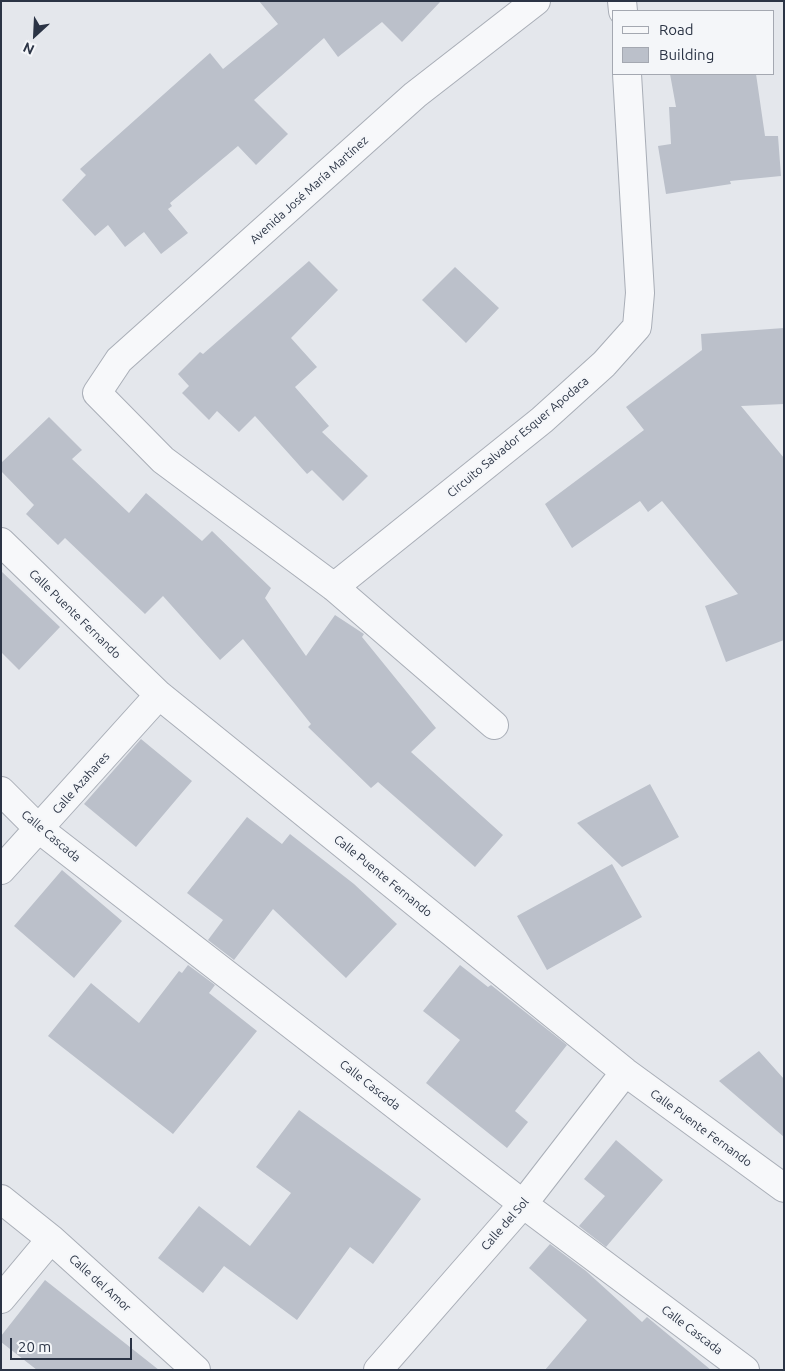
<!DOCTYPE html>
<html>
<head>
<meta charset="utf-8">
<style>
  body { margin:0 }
  #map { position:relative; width:785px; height:1371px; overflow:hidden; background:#e4e7ec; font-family:Ubuntu,sans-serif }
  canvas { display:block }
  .frame { position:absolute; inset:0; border:2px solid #2b3445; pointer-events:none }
  .legend { position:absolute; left:612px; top:10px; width:162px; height:65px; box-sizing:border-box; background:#f4f6f9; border:1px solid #a4a8b1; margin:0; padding:6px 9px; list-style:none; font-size:15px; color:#2b3445 }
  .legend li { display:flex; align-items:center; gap:10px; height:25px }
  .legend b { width:25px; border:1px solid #a4a8b1 }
  .north { position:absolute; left:10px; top:10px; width:50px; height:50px; -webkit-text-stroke:4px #f4f6f9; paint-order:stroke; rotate:205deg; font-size:14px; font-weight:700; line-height:20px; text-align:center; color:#2b3445 }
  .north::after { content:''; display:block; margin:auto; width:18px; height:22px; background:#2b3445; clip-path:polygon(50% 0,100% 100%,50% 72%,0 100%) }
  .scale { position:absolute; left:10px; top:1338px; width:122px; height:22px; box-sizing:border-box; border:2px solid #2b3445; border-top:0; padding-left:6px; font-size:15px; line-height:18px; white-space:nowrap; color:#2b3445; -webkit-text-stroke:4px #f4f6f9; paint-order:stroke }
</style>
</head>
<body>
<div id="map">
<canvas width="785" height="1371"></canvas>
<div class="frame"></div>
<ul class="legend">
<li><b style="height:6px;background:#f7f8fa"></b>Road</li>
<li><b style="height:14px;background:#bbc0ca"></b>Building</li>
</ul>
<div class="north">N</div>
<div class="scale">20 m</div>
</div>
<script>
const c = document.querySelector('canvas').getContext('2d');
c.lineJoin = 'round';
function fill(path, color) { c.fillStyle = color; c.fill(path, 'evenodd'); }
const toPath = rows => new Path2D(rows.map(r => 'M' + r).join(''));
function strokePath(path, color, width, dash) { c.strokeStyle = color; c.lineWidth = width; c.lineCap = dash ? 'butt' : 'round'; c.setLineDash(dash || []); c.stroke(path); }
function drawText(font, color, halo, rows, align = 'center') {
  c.font = font + ' Ubuntu,sans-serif'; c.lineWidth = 4; c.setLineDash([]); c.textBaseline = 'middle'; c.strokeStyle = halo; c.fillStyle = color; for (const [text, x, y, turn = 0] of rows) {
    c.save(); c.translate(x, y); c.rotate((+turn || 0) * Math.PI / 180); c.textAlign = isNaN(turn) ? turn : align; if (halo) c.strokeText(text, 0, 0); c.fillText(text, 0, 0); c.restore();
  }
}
fill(toPath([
  [259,1,441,1,402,42,382,22,338,57,324,38,254,100,288,134,256,165,238,146,170,203,172,206,168,209,188,233,161,254,144,232,125,247,108,225,95,236,62,200,86,175,80,169,210,53,223,69,278,24],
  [670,74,756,74,765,136,778,136,781,176,730,181,731,184,666,194,658,146,671,144,669,107,676,107],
  [309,261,338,290,291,338,317,367,295,387,329,426,322,432,368,476,343,501,312,470,307,474,255,416,239,432,217,411,209,420,182,393,189,386,178,374,200,352,203,354],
  [455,267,499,308,466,343,422,300],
  [784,328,784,404,741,406,784,458,784,640,726,662,705,606,738,594,662,501,648,512,640,501,572,548,545,504,644,430,626,407,702,350,701,334],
  [49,417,82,450,72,459,129,513,146,493,202,541,212,531,271,588,265,598,306,656,335,615,364,634,362,637,436,728,411,752,503,835,475,867,378,782,371,788,308,727,311,724,243,639,220,660,163,596,145,614,65,538,58,545,26,514,34,505,1,471,1,463],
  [1,571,60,627,19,670,1,652],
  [141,739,192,781,136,847,84,804],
  [650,784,679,837,622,867,577,823],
  [247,817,282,844,290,834,354,884,397,924,346,978,273,909,234,960,208,940,223,920,187,893],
  [612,864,642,917,547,970,517,916],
  [62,870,122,921,74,978,14,926],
  [188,965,215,985,209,993,257,1031,173,1134,48,1036,91,983,139,1023,179,971,182,973],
  [460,965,488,987,491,985,567,1045,515,1111,528,1122,507,1148,426,1083,460,1040,423,1011],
  [759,1051,784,1079,784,1137,719,1081],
  [299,1110,421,1199,373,1264,350,1247,297,1320,224,1266,203,1293,158,1258,199,1206,250,1246,291,1193,256,1167],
  [616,1140,663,1180,606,1247,579,1226,605,1196,584,1179],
  [550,1244,586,1271,642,1322,647,1317,711,1370,545,1370,587,1320,529,1268],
  [45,1280,159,1370,37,1370,1,1342,1,1336]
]), '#bbc0ca');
const minor = toPath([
  [622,1,623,11],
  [1,542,159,695,625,1072,784,1188],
  [334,587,542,420,604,364,637,327,640,293,627,74],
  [494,725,334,587,163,460,97,393,119,360,415,95,536,1],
  [1,791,39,829,523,1204,745,1370],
  [1,870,159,695],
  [1,1199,51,1239,196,1370],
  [1,1299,51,1239],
  [378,1370,523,1204,625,1072]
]);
strokePath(minor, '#a9aeb7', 30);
strokePath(minor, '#f7f8fa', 28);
drawText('12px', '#2b3445', '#f4f6f9', [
  ["Avenida José María Martínez",309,190,-42],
  ["Circuito Salvador Esquer Apodaca",518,437,-40],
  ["Calle Puente Fernando",75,614,44],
  ["Calle Azahares",81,783,-48],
  ["Calle Cascada",51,836,40],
  ["Calle Puente Fernando",383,876,39],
  ["Calle Cascada",370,1085,38],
  ["Calle Puente Fernando",701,1128,36],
  ["Calle del Sol",505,1224,-49],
  ["Calle del Amor",100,1283,42],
  ["Calle Cascada",692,1330,37]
]);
</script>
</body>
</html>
